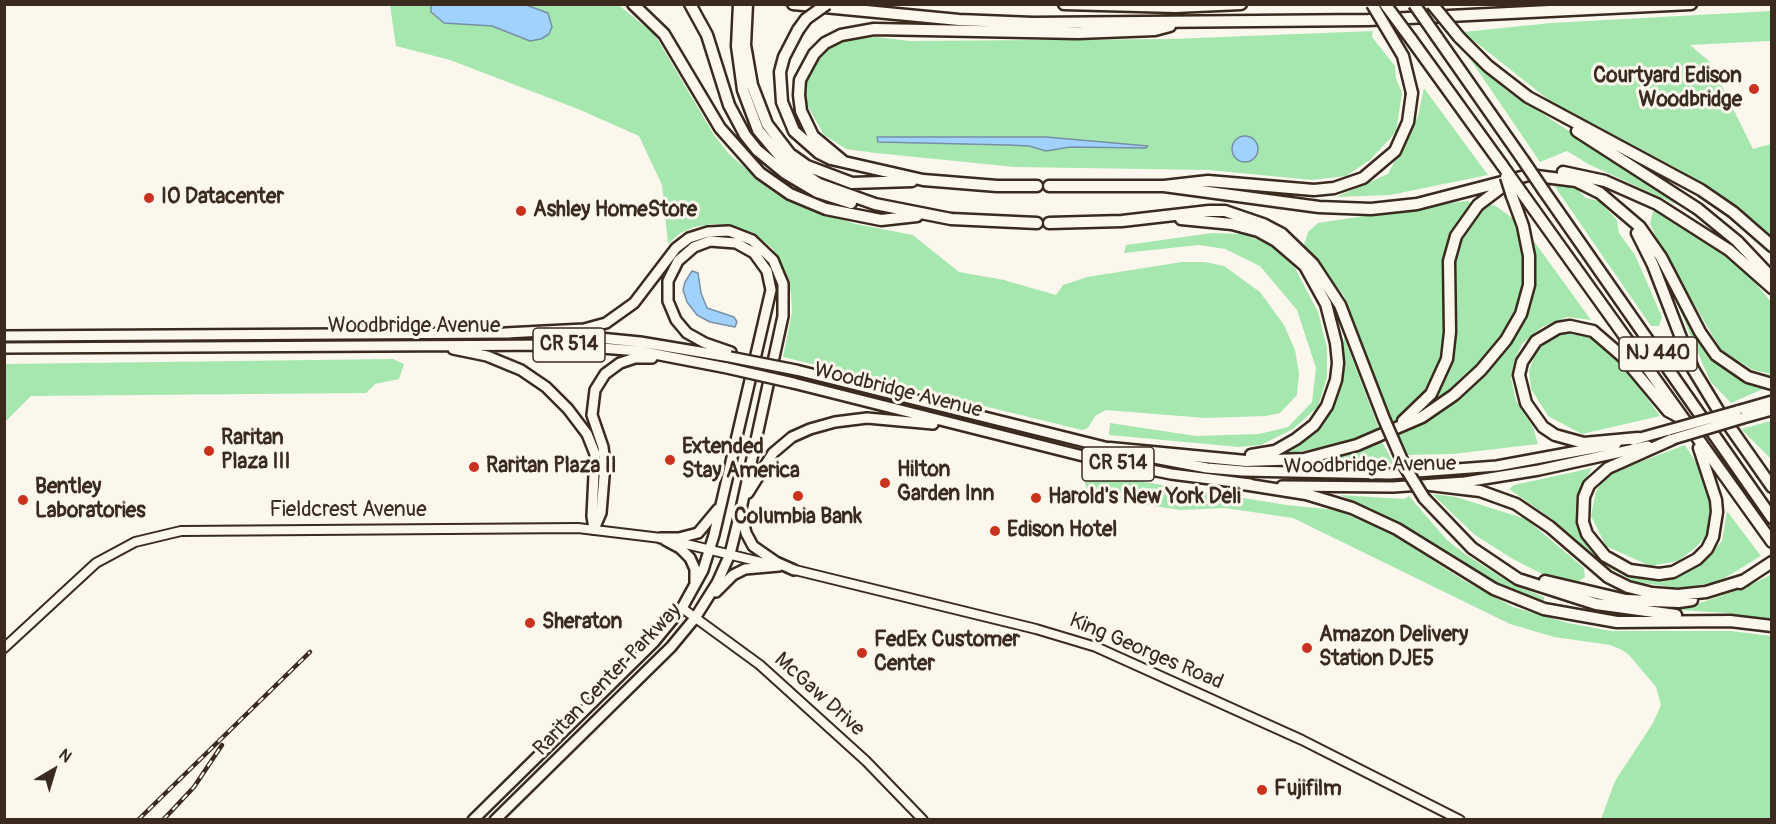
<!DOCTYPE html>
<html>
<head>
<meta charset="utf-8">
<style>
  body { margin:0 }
  #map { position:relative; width:1776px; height:824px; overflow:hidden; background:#fbf7ec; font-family:Pangolin,sans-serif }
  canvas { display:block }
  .frame { position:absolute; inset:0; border:6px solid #3b2a1e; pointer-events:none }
  .north { position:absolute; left:24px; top:740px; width:60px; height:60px; -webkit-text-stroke:4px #fbf7ec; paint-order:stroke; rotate:38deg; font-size:16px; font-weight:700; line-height:24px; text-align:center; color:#3b2a1e }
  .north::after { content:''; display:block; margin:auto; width:21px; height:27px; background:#3b2a1e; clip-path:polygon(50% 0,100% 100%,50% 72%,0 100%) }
</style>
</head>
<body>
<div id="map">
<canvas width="1776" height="824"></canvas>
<div class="frame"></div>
<div class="north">N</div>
</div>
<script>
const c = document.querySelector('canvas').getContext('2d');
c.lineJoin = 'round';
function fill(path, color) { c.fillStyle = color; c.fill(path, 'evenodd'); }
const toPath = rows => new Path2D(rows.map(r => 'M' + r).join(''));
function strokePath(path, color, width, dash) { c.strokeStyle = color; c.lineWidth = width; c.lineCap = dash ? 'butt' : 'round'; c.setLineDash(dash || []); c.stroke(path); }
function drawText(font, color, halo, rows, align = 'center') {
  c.font = font + ' Pangolin,sans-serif'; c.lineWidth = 6; c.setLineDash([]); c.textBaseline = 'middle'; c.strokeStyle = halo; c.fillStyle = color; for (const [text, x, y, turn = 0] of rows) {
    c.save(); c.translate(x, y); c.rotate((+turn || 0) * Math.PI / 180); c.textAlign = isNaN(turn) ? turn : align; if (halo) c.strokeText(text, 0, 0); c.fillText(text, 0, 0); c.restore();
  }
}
fill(toPath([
  [390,5,619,5,655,35,714,135,729,154,772,191,799,206,856,224,913,235,959,272,1004,280,1056,295,1063,285,1087,277,1182,262,1205,262,1224,266,1260,292,1284,325,1295,350,1299,373,1297,395,1280,413,1266,416,1205,418,1106,410,1095,416,1088,428,1082,430,783,357,792,312,791,294,785,270,772,248,753,233,734,226,712,224,694,227,679,234,668,244,662,185,639,136,578,109,450,60,396,46],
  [1771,11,1771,41,1690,45,1710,62,1753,149,1771,144,1771,239,1727,200,1680,170,1550,101,1463,32,1551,23],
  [1373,31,1372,37,1395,66,1396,78,1402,93,1396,132,1370,160,1346,176,1312,180,1209,170,1015,167,876,153,846,149,824,135,806,103,806,81,818,57,840,41,876,37,910,41,1171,39],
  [1468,56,1506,90,1695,213,1588,164,1567,151,1540,162],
  [1424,88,1488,175,1390,195,1336,197,1388,174,1418,116],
  [1553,184,1573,185,1586,198,1599,201,1617,220,1619,233,1635,255,1662,317,1659,326,1651,326],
  [1465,201,1496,206,1523,226,1591,320,1567,317,1542,327,1522,344,1514,362,1511,378,1516,401,1533,427,1538,444,1453,454,1405,455,1344,296,1304,245,1308,232,1318,223],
  [1654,207,1741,265,1771,302,1771,374,1753,370,1721,350,1662,249,1650,224],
  [1212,233,1243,234,1268,243,1295,268,1318,312,1327,348,1327,377,1318,407,1293,429,1261,445,1239,447,1109,435,1110,423,1196,436,1259,434,1288,427,1312,402,1316,368,1297,310,1260,266,1225,249,1199,245,1124,253,1126,245],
  [1679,308,1713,358,1735,375,1763,389,1731,403,1710,381],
  [1564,333,1590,337,1617,357,1660,416,1582,434,1548,416,1531,389,1529,371,1536,352,1547,339],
  [1344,337,1379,429,1339,444,1281,455,1324,423,1340,390],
  [393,359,404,364,399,379,375,384,366,393,31,396,5,422,5,364],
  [1771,421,1772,421,1771,459,1741,429],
  [1382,442,1394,464,1302,467],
  [1685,445,1706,478,1713,508,1712,530,1695,548,1678,561,1650,566,1606,546,1591,516,1596,491,1608,474],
  [1592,468,1577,495,1577,518,1586,540,1631,575,1669,578,1703,562,1722,541,1727,511,1761,556,1718,582,1679,588,1635,582,1606,566,1552,519,1509,489,1514,485],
  [1094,474,1287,505,1336,510,1387,531,1463,580,1513,607,1568,623,1611,631,1731,631,1771,636,1771,819,1601,819,1615,781,1653,723,1661,705,1656,687,1629,655,1622,650,1610,645,1554,637,1510,624,1293,518,1225,508,1181,510,1111,500,1088,493,1085,483,1087,477],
  [1432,494,1456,497,1526,519,1584,568,1585,577,1575,584,1566,582,1542,574,1513,559,1475,535],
  [1340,495,1404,499,1409,496,1447,540,1465,554,1512,584,1544,597,1544,601,1497,583,1384,516],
  [1771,575,1771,620,1727,613,1663,609,1688,607,1741,589]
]), '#a6e7b0');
const water = toPath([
  [431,5,526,5,548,13,552,27,549,34,541,39,530,41,492,26,444,23,431,12,431,5],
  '1232 149a13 13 0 1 1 26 0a13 13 0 1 1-26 0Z',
  [877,137,1046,137,1148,146,1146,148,1070,147,1046,151,1029,146,1008,145,878,142,877,137],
  [692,271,698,273,701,293,707,308,734,317,737,322,735,327,710,322,697,315,687,302,683,290,685,282,692,271]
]);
fill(water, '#a1d2fe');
strokePath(water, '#788fa4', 1.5);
const minor = toPath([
  [791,569,1036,629,1096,647,1302,740,1460,820],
  [682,608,760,665,866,761,923,820],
  [4,648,96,563,135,542,181,531,578,528,661,538,773,565]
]);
const major = toPath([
  [569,335,640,342,730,357],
  [4,336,510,333],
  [4,348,565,345,639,351,727,368],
  [453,349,487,356,521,370,546,387,568,409,587,434,595,454,592,516,594,529],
  [796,370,1117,450],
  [793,383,1091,458,1171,474,1250,484],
  [1737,411,1772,401],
  [1743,418,1772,410],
  [1633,440,1669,430],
  [1133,454,1207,468,1243,471,1390,474,1497,466,1616,444],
  [1282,486,1393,487,1465,482,1539,470,1648,446],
  [748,493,773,453,792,437,810,429,835,422,867,418,933,424],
  [742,515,746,533,753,546,776,562,794,570],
  [594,529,601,513,605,464,603,447,592,415,595,390,605,374,620,363,635,358,652,358],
  [661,538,679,538,698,533,718,509],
  [665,540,680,548,690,558,695,569,695,584],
  [716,592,733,575,745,569,779,566],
  [473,820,654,642,682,608,703,570,714,535,771,290,767,271,754,253,736,243,710,241,694,247,678,261,668,281,668,301,676,320,687,333,705,343,731,352],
  [495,820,671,647,695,618,717,583,730,554,741,509,783,316,783,284,773,260,752,240,729,231,708,232,689,238,676,248,634,303,606,323,584,329,505,333]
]);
const highway = toPath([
  [633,4,664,34,720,128,760,173,790,194,826,209,881,220,917,216],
  [690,4,707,35,729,105,745,135,757,150,785,173,817,192,851,203],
  [739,4,737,46,743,90,758,130,784,161,819,184,875,204,951,219,1037,223],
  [747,4,745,45,752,85,767,124,790,154,807,166,852,183,912,181],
  [793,4,959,20,1033,23,1368,20,1691,4],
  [1064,4,1175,7,1241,4],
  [798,30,784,57,780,72,782,102,794,131,819,153,831,159,923,180,997,186,1037,186],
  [1437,37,1523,160],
  [1459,37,1488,66,1528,97,1701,190,1733,212,1772,246],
  [1411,39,1502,165],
  [1577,131,1698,209,1737,241,1772,278],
  [843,161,813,136,801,111,799,95,800,80,814,54,825,43,841,35,874,29,1078,33,1155,30,1170,26],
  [1563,172,1605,181,1657,204,1729,250,1772,288],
  [1049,186,1164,186,1208,181,1314,190,1334,188,1363,178,1395,151,1408,122,1412,93],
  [1164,186,1319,207,1371,209,1417,204,1529,175,1576,181,1600,193,1640,227,1661,257,1700,332,1716,355,1748,377,1772,384],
  [1544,191,1772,518],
  [1522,193,1772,542],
  [1181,219,1232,224,1258,231,1276,241,1305,266,1326,304,1336,343,1338,363,1336,380,1327,406,1314,425,1296,439,1275,451,1251,455],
  [1049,223,1122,221,1209,211,1225,211,1263,224,1282,234,1313,264,1340,305,1384,419],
  [1637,233,1653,265,1693,369,1718,410,1772,487],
  [1403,421,1431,394,1447,359,1450,332,1449,261,1456,236,1478,205,1510,181],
  [1638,438,1584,443,1555,435,1543,427,1526,403,1519,375,1522,362,1536,341,1558,328,1570,326,1593,331,1622,356,1668,411,1679,417],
  [1673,439,1608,468,1589,485,1584,497,1583,522,1587,534,1605,556,1630,570,1659,574,1673,572,1697,559,1707,549,1713,537,1717,512,1716,500,1699,448],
  [1110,448,1246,461,1304,459,1357,445,1422,417,1454,395,1481,370,1506,340,1521,314,1529,285,1529,256,1523,226,1512,196],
  [1243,484,1306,494,1352,508,1397,529,1494,589,1544,609,1617,622,1730,621,1772,626],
  [1430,485,1480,491,1516,504,1550,527,1608,577,1628,587,1652,593,1678,595,1706,592,1745,580],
  [1424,498,1472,548,1518,579,1596,604,1676,615],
  [1545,581,1626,600,1679,602,1692,600],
  [1740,583,1772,562]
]);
strokePath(minor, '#3b2a1e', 12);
strokePath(major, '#3b2a1e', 14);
strokePath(highway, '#3b2a1e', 15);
strokePath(minor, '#fbf7ec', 8);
strokePath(major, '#fbf7ec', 9);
strokePath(highway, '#fbf7ec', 10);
const rail = toPath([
  [138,820,310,652],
  [163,820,194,787,222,745]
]);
strokePath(rail, '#3b2a1e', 4.5);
strokePath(rail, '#fbf7ec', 2, [7]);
const majorBridge = toPath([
  [730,357,796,370],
  [727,368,793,383],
  [1669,430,1737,411],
  [1673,439,1743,418]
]);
const highwayBridge = toPath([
  [1372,4,1403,56,1412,93],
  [1385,4,1411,39],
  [1414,4,1437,37],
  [1432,4,1459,37],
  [798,30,806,19,827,4],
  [1523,160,1544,191],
  [1502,165,1522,193],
  [1506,177,1512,196],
  [1384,419,1405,467,1424,498]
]);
strokePath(majorBridge, '#3b2a1e', 14, []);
strokePath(highwayBridge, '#3b2a1e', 15, []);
strokePath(majorBridge, '#fbf7ec', 9);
strokePath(highwayBridge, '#fbf7ec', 10);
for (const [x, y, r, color] of [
  [1754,89,6,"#c8321e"],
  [149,198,6,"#c8321e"],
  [521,211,6,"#c8321e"],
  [209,451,6,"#c8321e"],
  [670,460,6,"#c8321e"],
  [474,467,6,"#c8321e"],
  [885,483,6,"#c8321e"],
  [798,496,6,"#c8321e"],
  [1036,498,6,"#c8321e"],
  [23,500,6,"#c8321e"],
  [995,531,6,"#c8321e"],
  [530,623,6,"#c8321e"],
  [1307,648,6,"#c8321e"],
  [862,653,6,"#c8321e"],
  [1262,790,6,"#c8321e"]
]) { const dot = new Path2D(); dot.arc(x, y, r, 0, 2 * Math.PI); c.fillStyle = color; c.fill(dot); strokePath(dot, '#fbf7ec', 2); }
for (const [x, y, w] of [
  [569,345,72],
  [1658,354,78],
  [1118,464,72]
]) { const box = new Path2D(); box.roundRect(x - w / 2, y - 17, w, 34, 4.5); c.fillStyle = '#fbf7ec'; c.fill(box); strokePath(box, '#3b2a1e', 1.5); }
drawText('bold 20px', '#3b2a1e', null, [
  ["CR 514",569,345],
  ["NJ 440",1658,354],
  ["CR 514",1118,464]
]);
drawText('bold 21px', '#3b2a1e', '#fbf7ec', [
  ["Courtyard Edison",1742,77,"right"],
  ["Woodbridge",1742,101,"right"],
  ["IO Datacenter",161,198],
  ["Ashley HomeStore",533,211],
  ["Raritan",221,439],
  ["Plaza III",221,463],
  ["Extended",682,448],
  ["Stay America",682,472],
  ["Raritan Plaza II",486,467],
  ["Hilton",897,471],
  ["Garden Inn",897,495],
  ["Bentley",35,488],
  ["Laboratories",35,512],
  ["Harold's New York Deli",1048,498],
  ["Columbia Bank",798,518,"center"],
  ["Edison Hotel",1007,531],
  ["Sheraton",542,623],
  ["Amazon Delivery",1319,636],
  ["Station DJE5",1319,660],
  ["FedEx Customer",874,641],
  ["Center",874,665],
  ["Fujifilm",1274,790]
], 'left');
drawText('21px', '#3b2a1e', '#fbf7ec', [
  ["Woodbridge Avenue",414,327],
  ["Woodbridge Avenue",898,391,14],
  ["Woodbridge Avenue",1370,466,-1],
  ["Fieldcrest Avenue",348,511],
  ["King Georges Road",1146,652,23],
  ["Raritan Center Parkway",608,680,-46],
  ["McGaw Drive",819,695,42]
]);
</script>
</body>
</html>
